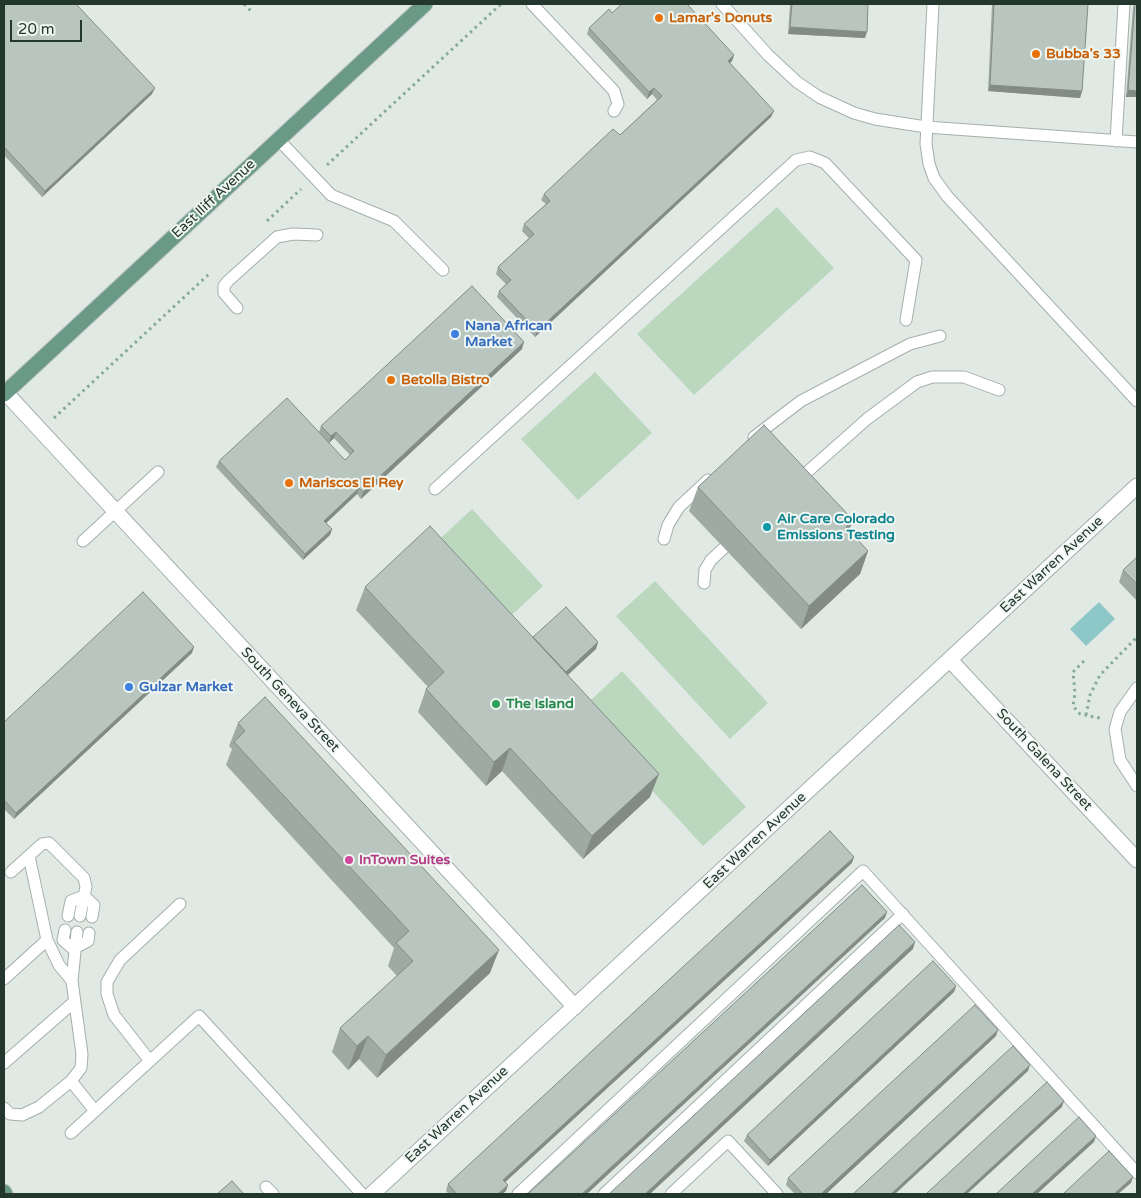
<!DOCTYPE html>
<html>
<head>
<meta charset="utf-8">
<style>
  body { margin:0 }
  #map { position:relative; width:1141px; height:1198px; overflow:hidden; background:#e0e9e4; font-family:"Varela Round",sans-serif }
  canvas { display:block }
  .frame { position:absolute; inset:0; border:5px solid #23372f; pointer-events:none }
  .scale { position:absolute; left:10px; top:20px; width:72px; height:22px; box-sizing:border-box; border:2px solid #23372f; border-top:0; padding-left:6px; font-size:15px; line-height:18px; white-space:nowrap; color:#23372f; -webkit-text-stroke:4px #f0f6f2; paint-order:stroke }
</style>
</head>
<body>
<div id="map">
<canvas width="1141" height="1198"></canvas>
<div class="frame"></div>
<div class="scale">20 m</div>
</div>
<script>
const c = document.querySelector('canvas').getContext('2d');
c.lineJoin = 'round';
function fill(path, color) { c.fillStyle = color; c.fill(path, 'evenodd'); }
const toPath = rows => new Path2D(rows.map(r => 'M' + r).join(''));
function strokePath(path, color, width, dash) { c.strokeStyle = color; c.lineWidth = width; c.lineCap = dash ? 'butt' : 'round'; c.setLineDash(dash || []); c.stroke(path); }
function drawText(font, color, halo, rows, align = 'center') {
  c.font = font + ' "Varela Round",sans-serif'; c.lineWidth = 4; c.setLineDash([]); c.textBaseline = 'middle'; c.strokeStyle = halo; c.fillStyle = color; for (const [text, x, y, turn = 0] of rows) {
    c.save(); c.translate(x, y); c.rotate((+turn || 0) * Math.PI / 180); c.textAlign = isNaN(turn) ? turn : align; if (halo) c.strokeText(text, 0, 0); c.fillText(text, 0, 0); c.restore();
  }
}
fill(toPath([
  [777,207,834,268,694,395,637,334],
  [595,372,652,433,578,500,521,439],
  [472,509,543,586,500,626,429,549],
  [655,581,768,703,730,739,616,616],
  [622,671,746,807,703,846,579,711]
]), '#bbd8bf');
fill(toPath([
  [1099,602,1115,619,1086,646,1070,629]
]), '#8ec7c8');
const lane = toPath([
  [532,4,614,91,618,104,614,111],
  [722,4,768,55,797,82,819,97,854,113,875,119,926,127,1137,142],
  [933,4,926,144,929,164,934,178,947,196,1137,401],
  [278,139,331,195,394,221,443,270],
  [1116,141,1124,4],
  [237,308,224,293,224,286,228,281,277,237,293,234,317,235],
  [754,437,801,401,910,344,940,336],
  [797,481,867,419,917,382,932,377,964,377,999,390],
  [435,489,796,160,810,157,825,163,916,260,906,320],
  [664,539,668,525,679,507,708,480],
  [83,541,158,472],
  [704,583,705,570,711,560,724,548],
  [1137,688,1120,712,1115,729,1120,760,1137,786],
  [29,856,47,940,59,965,72,981],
  [11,872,42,844,49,843,84,878,86,887,80,916],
  [68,916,71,901,84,896,94,905,92,917],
  [65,930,63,940,73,949,88,941,89,933],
  [77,932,72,981,82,1054,81,1068,71,1081,95,1111],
  [4,979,47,940],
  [150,1061,114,1015,107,994,107,982,120,960,180,904],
  [4,1063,74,1002],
  [4,1108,10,1114,22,1115,39,1107,71,1081],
  [71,1133,199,1016,362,1194],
  [266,1187,273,1194],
  [518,1194,863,871,1137,1173],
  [604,1194,903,914],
  [671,1194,728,1141,777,1194]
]);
const street = toPath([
  [5,392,575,1007],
  [950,660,1137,860],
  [372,1194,1137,486]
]);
const primary = toPath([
  [4,394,425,4],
  [4,1192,5,1194]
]);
strokePath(lane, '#a4b0aa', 13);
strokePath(street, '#a4b0aa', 17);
strokePath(primary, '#bdc3c1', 17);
strokePath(toPath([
  [244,4,252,12],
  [327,165,501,4],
  [267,221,301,189],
  [54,418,209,274],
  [1084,661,1073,672,1075,693,1073,706,1080,714,1100,718],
  [1086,715,1090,695,1100,675,1137,637]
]), '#84a999', 3, [2.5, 4]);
strokePath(lane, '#fff', 11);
strokePath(street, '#fff', 15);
strokePath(primary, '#6a9a87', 15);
fill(toPath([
  [4,4,152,94,42,197,4,155],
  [790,4,868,4,865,38,788,34],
  [992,4,1088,4,1082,91,1080,98,988,91],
  [1134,4,1137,4,1137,97,1126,97,1133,7],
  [612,13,734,55,732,61,730,63,771,117,535,337,497,297,499,291,506,284,496,274,498,267,529,238,522,231,524,224,546,204,541,200,544,194,620,135,657,100,652,94,647,99,587,34,589,28],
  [522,349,361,499,357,494,326,523,332,529,330,535,303,560,216,467,219,461,345,460,350,455,334,438,329,443,319,432,321,426],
  [698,487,868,551,860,574,801,629,689,511],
  [1137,559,1137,601,1119,582,1123,570],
  [365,587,533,637,598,642,596,649,568,675,650,797,583,859,502,771,486,786,418,712,426,689,428,687,356,610],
  [192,653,14,819,4,809,4,722],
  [238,723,490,973,377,1078,359,1059,348,1070,332,1052,340,1028,397,976,388,966,394,948,226,765,232,749,229,746],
  [852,863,505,1182,506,1191,502,1194,449,1194,446,1191,448,1184],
  [956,986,954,992,768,1166,744,1141,747,1135],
  [996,1036,826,1194,795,1194,786,1185,788,1178]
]), '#9faaa4');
fill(toPath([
  [790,27,867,32,865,38,788,34],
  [734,55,732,61,725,67,728,61],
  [990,85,1082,91,1080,98,988,91],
  [155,88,152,94,42,197,45,191],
  [654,88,652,94,647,99,649,92],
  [1128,90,1137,91,1137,97,1126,97],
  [774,111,771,117,535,337,537,331],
  [524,342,522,349,361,499,363,492],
  [336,432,334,438,329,443,331,436],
  [359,488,357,494,322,527,324,521],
  [853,520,844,544,846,527],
  [332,529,330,535,303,560,305,554],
  [868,551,860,574,801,629,809,606],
  [598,642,596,649,551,690,554,683],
  [194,647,192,653,14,819,16,813],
  [510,748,502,771,486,786,494,762],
  [659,774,650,797,583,859,592,836],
  [854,857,852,863,501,1186,503,1180],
  [887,912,885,918,587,1194,582,1194],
  [915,942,913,949,650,1194,645,1194],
  [499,950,490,973,377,1078,386,1055],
  [956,986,954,992,768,1166,770,1160],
  [998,1030,996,1036,826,1194,821,1194],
  [368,1036,359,1059,348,1070,357,1046],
  [1030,1065,1028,1071,895,1194,891,1194],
  [1064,1101,1062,1107,967,1194,963,1194],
  [1096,1136,1094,1142,1037,1194,1032,1194],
  [1133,1177,1131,1183,1118,1194,1114,1194],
  [508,1185,506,1191,502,1194,498,1194]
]), '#828b86');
const building = toPath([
  [4,4,76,4,155,88,45,191,4,147,4,4],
  [622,4,687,4,734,55,728,61,774,111,537,331,499,291,511,280,498,267,534,234,524,224,550,201,544,194,613,129,620,135,662,96,654,88,649,92,589,28,609,9,612,13,622,4],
  [792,4,868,4,867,32,790,27,792,4],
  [994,4,1088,4,1082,91,990,85,994,4],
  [1135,4,1137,4,1137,91,1128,90,1135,4],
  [472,286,524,342,363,492,359,488,324,521,332,529,305,554,219,461,287,398,345,460,354,451,336,432,331,436,321,426,472,286],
  [764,425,853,520,846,527,868,551,809,606,698,487,764,425],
  [430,526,659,774,592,836,510,748,494,762,426,689,444,672,365,587,430,526],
  [1136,558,1137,559,1137,584,1123,570,1136,558],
  [143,592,194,647,16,813,4,800,4,728,5,727,4,726,4,722,143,592],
  [566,607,598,642,566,672,533,637,566,607],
  [265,697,499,950,386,1055,368,1036,357,1046,340,1028,413,961,396,943,409,931,234,742,245,731,238,723,265,697],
  [830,831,854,857,503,1180,508,1185,498,1194,457,1194,448,1184,830,831],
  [862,885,887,912,582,1194,528,1194,862,885],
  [899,925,915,942,645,1194,609,1194,899,925],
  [933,961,956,986,770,1160,747,1135,933,961],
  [975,1005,998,1030,821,1194,803,1194,788,1178,975,1005],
  [1013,1046,1030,1065,891,1194,853,1194,1013,1046],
  [1047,1082,1064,1101,963,1194,926,1194,1047,1082],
  [1079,1117,1096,1136,1032,1194,996,1194,1079,1117],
  [1109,1151,1133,1177,1114,1194,1063,1194,1109,1151],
  [232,1181,244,1194,217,1194,232,1181]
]);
fill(building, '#b9c6bf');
strokePath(building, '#828b86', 1);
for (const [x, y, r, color] of [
  [659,18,5,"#e8710a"],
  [1036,54,5,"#e8710a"],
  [455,334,5,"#3f7fe0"],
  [391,380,5,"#e8710a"],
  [289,483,5,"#e8710a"],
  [767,527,5,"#0f9aa8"],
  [129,687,5,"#3f7fe0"],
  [496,704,5,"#2e9e5b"],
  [349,860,5,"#d1479c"]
]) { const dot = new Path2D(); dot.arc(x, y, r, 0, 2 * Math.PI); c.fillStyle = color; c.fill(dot); strokePath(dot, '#f0f6f2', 2); }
drawText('bold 14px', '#c56008', '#f0f6f2', [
  ["Lamar's Donuts",669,18],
  ["Bubba's 33",1046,54],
  ["Betolla Bistro",401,380],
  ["Mariscos El Rey",299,483]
], 'left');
drawText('14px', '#23372f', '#f0f6f2', [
  ["East Iliff Avenue",214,199,-43],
  ["East Warren Avenue",1052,565,-43],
  ["South Geneva Street",290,700,47],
  ["South Galena Street",1044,760,47],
  ["East Warren Avenue",755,841,-43],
  ["East Warren Avenue",457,1115,-43]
]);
drawText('bold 14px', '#366cbe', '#f0f6f2', [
  ["Nana African",465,326],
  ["Market",465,342],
  ["Gulzar Market",139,687]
], 'left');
drawText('bold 14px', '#0d838f', '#f0f6f2', [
  ["Air Care Colorado",777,519],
  ["Emissions Testing",777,535]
], 'left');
drawText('bold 14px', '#27864d', '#f0f6f2', [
  ["The Island",506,704]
], 'left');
drawText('bold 14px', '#b23c85', '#f0f6f2', [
  ["InTown Suites",359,860]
], 'left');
</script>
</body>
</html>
